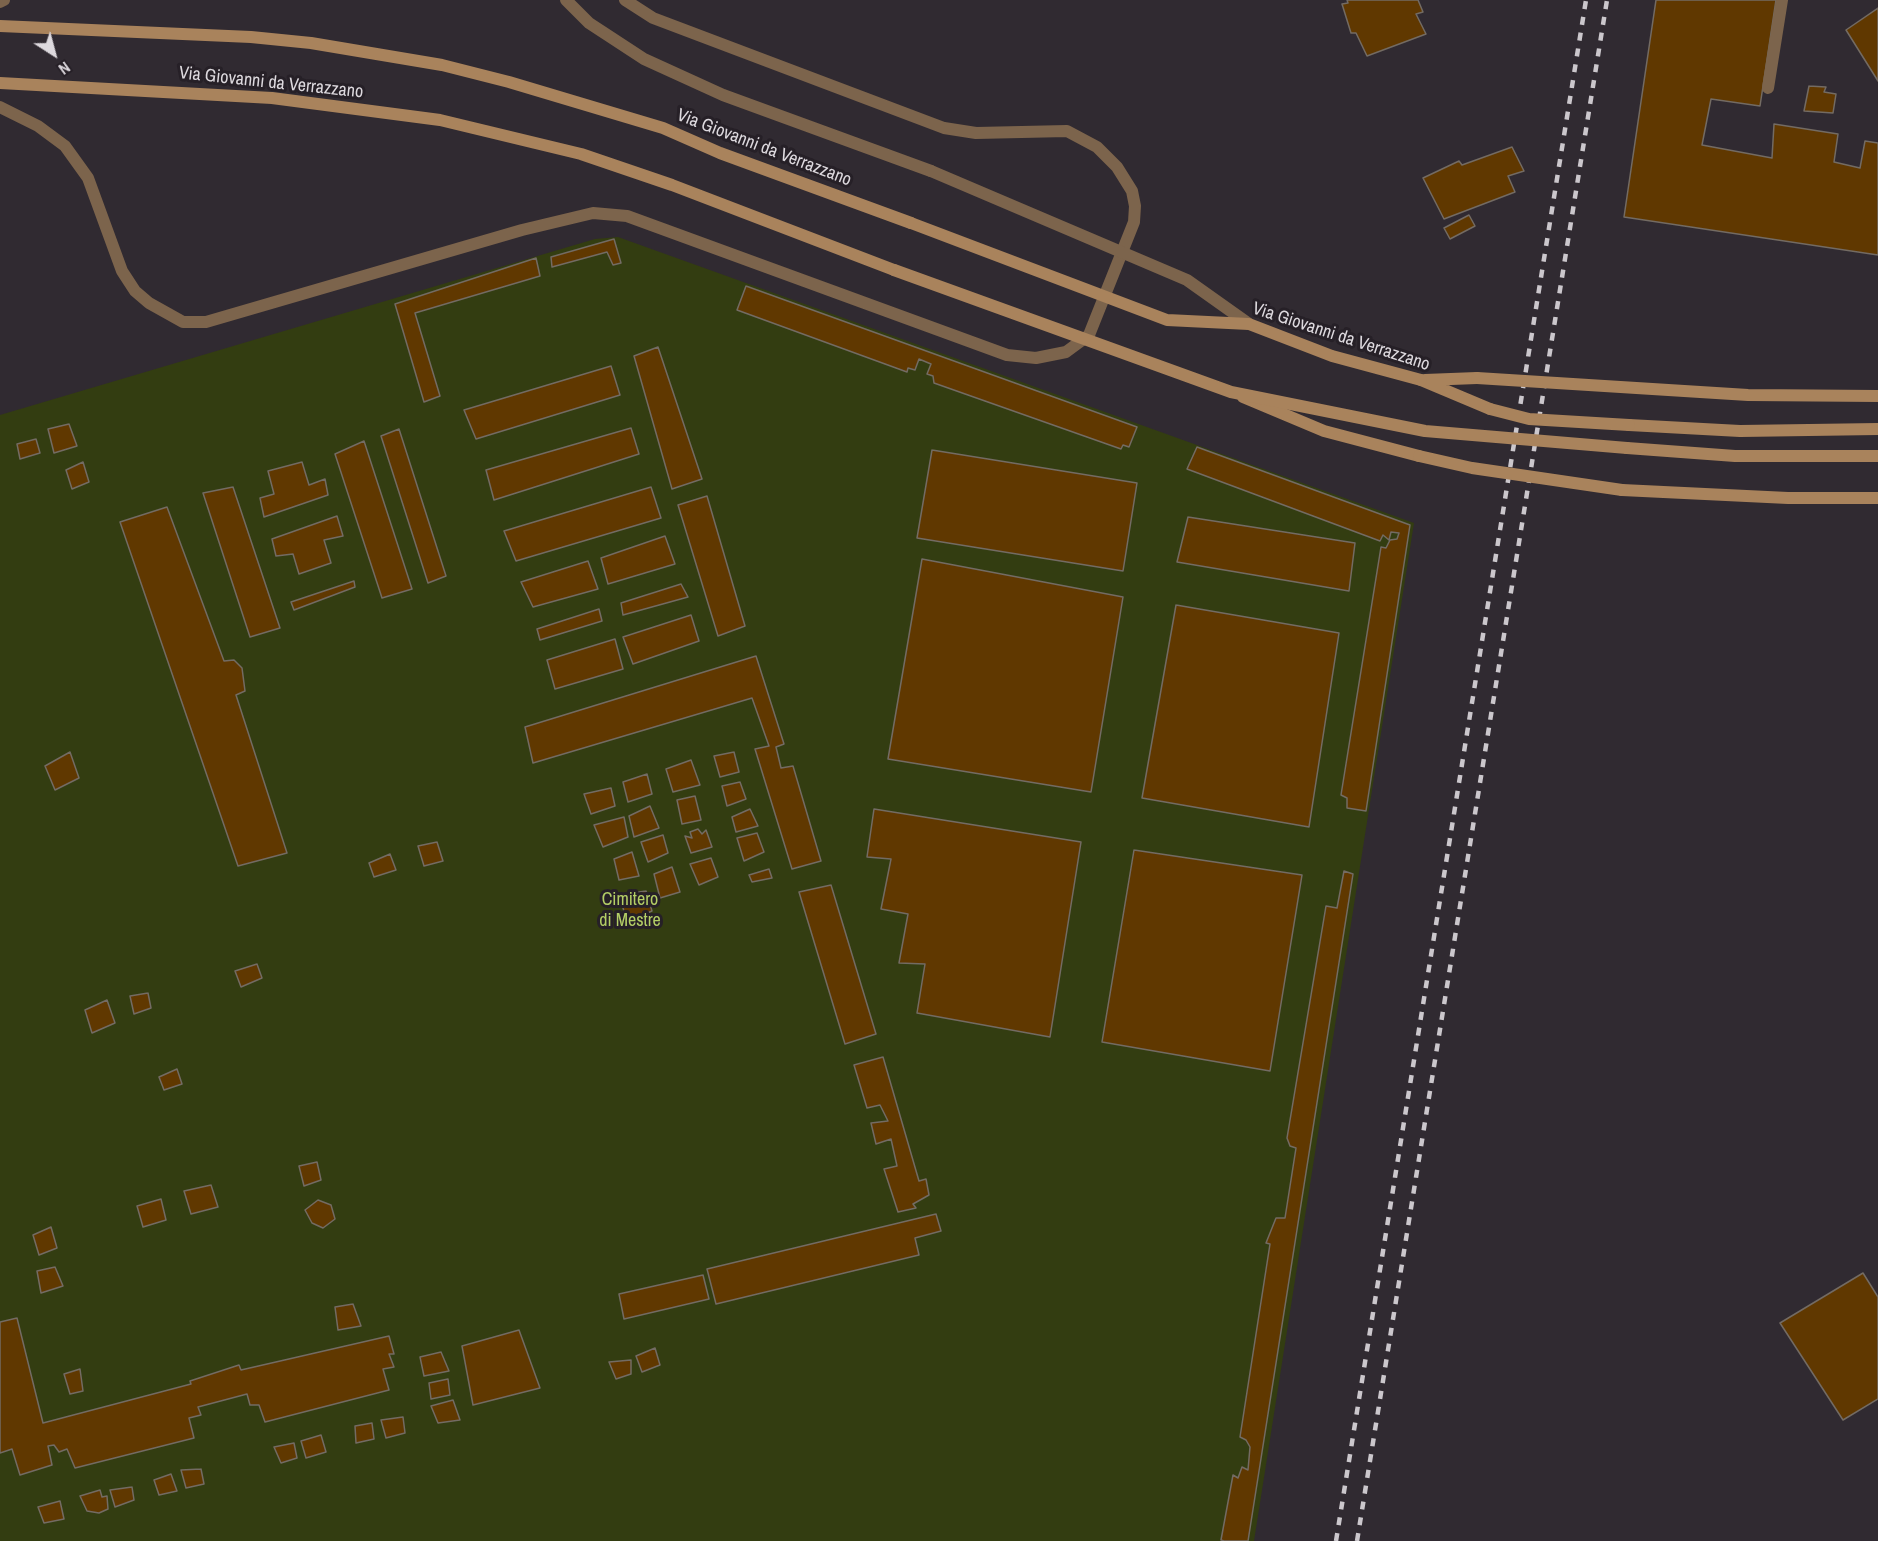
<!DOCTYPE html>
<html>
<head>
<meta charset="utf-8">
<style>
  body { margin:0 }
  #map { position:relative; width:1878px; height:1541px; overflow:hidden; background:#302a31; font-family:"Archivo Narrow",sans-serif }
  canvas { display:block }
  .north { position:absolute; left:24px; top:24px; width:60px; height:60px; -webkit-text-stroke:4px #262027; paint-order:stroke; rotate:144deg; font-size:16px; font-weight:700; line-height:24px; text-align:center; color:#ddd9de }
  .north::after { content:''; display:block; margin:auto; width:21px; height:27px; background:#ddd9de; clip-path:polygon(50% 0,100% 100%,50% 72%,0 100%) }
</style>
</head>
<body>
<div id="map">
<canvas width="1878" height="1541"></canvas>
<div class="north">N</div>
</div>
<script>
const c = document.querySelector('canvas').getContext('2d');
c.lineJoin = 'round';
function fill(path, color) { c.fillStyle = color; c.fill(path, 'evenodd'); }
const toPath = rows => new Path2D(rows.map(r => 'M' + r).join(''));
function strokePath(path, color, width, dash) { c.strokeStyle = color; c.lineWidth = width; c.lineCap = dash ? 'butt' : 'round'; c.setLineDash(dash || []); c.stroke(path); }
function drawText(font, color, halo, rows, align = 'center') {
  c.font = font + ' "Archivo Narrow",sans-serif'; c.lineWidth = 6; c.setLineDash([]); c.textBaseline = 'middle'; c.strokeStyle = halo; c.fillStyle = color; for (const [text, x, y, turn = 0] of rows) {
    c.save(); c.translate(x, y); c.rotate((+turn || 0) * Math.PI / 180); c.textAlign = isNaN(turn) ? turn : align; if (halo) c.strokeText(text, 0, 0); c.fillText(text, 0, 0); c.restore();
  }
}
fill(toPath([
  [618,237,1414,523,1254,1541,0,1541,0,415,595,239]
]), '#333d11');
const building = toPath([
  [1347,0,1418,0,1423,12,1416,14,1426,34,1367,56,1356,33,1351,33,1342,4,1348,3,1347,0],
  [1656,0,1776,0,1760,106,1711,99,1702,145,1772,158,1774,124,1838,134,1834,162,1860,168,1865,141,1878,143,1878,255,1624,217,1656,0],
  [1878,8,1878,81,1846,30,1878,8],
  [1809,86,1826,87,1824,92,1836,94,1833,113,1804,111,1809,86],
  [1512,147,1524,171,1508,176,1515,192,1444,219,1423,178,1459,161,1462,165,1512,147],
  [1469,215,1475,226,1450,239,1444,228,1469,215],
  [614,239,621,263,613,265,607,252,552,267,551,257,614,239],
  [536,258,540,276,415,313,440,396,424,402,395,304,536,258],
  [746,286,1137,427,1129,447,1123,445,1121,449,934,383,933,376,927,374,931,364,919,359,915,370,908,368,907,372,737,310,746,286],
  [658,347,702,479,672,489,634,356,658,347],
  [611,366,620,395,476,439,464,410,611,366],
  [69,424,77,446,54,453,48,429,69,424],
  [631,428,639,454,494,500,486,470,631,428],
  [399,429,446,576,428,583,381,436,399,429],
  [36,439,40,453,20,459,17,444,36,439],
  [364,441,412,589,382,598,335,454,364,441],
  [1197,447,1410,525,1366,811,1347,808,1347,798,1341,795,1381,547,1386,548,1390,540,1397,539,1399,533,1391,532,1389,540,1383,535,1380,541,1187,469,1197,447],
  [932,450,1137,483,1123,571,917,538,932,450],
  [83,462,89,482,72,489,66,470,83,462],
  [302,462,309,485,325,479,328,495,264,517,260,498,274,494,268,471,302,462],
  [233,487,280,628,250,637,203,493,233,487],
  [651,487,661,518,516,561,504,531,651,487],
  [707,496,745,626,718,636,678,505,707,496],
  [167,507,224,661,234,660,242,668,245,691,236,695,287,853,238,866,120,522,167,507],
  [337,516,343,536,324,540,331,563,299,574,293,554,276,556,272,539,337,516],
  [1188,517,1355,543,1349,591,1177,562,1188,517],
  [665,536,675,564,608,584,601,558,665,536],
  [922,559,1123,597,1091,792,888,759,922,559],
  [588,561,598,589,533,607,521,582,588,561],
  [354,581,355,587,294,610,291,602,354,581],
  [681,584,688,597,623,615,621,603,681,584],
  [1176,605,1339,633,1309,827,1142,798,1176,605],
  [599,609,602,621,540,640,537,629,599,609],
  [691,615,699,641,633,664,623,637,691,615],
  [615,639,623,669,555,689,547,660,615,639],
  [756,656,784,744,776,747,781,768,793,766,821,861,792,869,755,749,769,746,752,698,533,763,525,727,756,656],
  [70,752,79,778,55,790,45,766,70,752],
  [734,752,739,772,720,777,714,756,734,752],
  [691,760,700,785,673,792,666,769,691,760],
  [647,774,652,794,628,802,623,782,647,774],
  [740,782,746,799,727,806,722,786,740,782],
  [611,788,615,806,591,814,584,794,611,788],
  [695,796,701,820,682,824,677,800,695,796],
  [650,806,659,828,634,837,629,816,650,806],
  [750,809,758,826,736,832,732,817,750,809],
  [874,809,1081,842,1050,1037,917,1013,925,964,899,963,908,914,881,909,891,859,867,857,874,809],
  [624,817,628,837,603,847,594,825,624,817],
  [698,829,702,834,706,830,712,847,691,853,685,836,692,838,690,832,698,829],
  [757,833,764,852,744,861,737,838,757,833],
  [663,835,668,853,648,862,641,842,663,835],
  [437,842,443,861,424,866,418,846,437,842],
  [1134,850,1302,875,1270,1071,1102,1042,1134,850],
  [632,852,639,876,619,880,614,859,632,852],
  [390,854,396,870,374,877,369,863,390,854],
  [711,858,718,877,699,885,690,864,711,858],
  [672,867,680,892,660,898,654,874,672,867],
  [769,869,772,878,752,882,749,875,769,869],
  [1344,871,1353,874,1248,1541,1224,1541,1221,1540,1233,1475,1238,1478,1242,1467,1248,1470,1250,1447,1246,1440,1240,1437,1270,1244,1266,1243,1276,1218,1285,1218,1296,1148,1290,1146,1287,1138,1326,906,1337,908,1344,871],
  [831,885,876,1034,845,1044,799,892,831,885],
  [646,891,652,911,627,921,619,895,646,891],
  [257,964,262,978,241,987,235,971,257,964],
  [148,993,151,1008,134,1014,130,996,148,993],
  [107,1000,115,1023,92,1033,85,1010,107,1000],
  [883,1057,919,1181,926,1179,929,1195,913,1204,916,1208,898,1212,884,1169,897,1166,891,1139,876,1144,871,1123,888,1121,880,1105,867,1108,854,1065,883,1057],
  [177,1069,182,1084,164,1090,159,1077,177,1069],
  [317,1162,321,1180,304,1186,299,1166,317,1162],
  [211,1185,218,1207,191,1214,184,1191,211,1185],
  [161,1199,166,1220,143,1227,137,1206,161,1199],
  [318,1200,331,1205,335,1219,323,1228,312,1223,305,1210,318,1200],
  [936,1214,941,1231,915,1238,919,1255,716,1304,707,1269,936,1214],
  [51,1227,57,1248,39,1255,33,1235,51,1227],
  [55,1267,63,1286,41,1293,37,1271,55,1267],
  [1863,1273,1878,1297,1878,1399,1843,1420,1780,1323,1863,1273],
  [703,1275,709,1299,624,1319,619,1294,703,1275],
  [353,1304,361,1326,338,1330,335,1307,353,1304],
  [17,1318,43,1423,191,1384,190,1381,239,1365,241,1370,389,1336,394,1354,389,1354,394,1367,383,1369,389,1390,265,1422,259,1405,250,1405,247,1394,198,1407,201,1415,189,1418,194,1438,75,1468,67,1449,59,1452,54,1445,48,1446,52,1465,20,1475,12,1449,0,1453,0,1322,17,1318],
  [519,1330,540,1388,473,1405,462,1346,519,1330],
  [655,1348,660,1365,642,1372,636,1356,655,1348],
  [441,1352,449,1371,424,1376,420,1357,441,1352],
  [631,1360,631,1374,616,1379,609,1362,631,1360],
  [80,1369,83,1391,70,1394,64,1374,80,1369],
  [448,1379,450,1395,431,1399,429,1383,448,1379],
  [453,1400,460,1420,438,1423,431,1406,453,1400],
  [403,1417,405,1433,386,1438,381,1420,403,1417],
  [372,1423,374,1439,356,1443,355,1426,372,1423],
  [321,1435,326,1452,306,1458,301,1441,321,1435],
  [294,1443,297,1458,281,1463,274,1447,294,1443],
  [201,1469,204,1484,186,1488,181,1470,201,1469],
  [171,1474,177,1491,159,1495,154,1480,171,1474],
  [132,1487,134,1500,115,1507,110,1490,132,1487],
  [100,1490,102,1497,107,1496,108,1509,99,1513,87,1511,80,1496,100,1490],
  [60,1501,64,1519,44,1523,38,1507,60,1501]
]);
fill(building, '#603800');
strokePath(building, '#736b63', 1.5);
strokePath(toPath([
  [566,0,589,23,644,59,723,95,931,171],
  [0,2,4,0],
  [1768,88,1782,0],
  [0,107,38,126,65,146,88,178,122,271,135,291,149,303,183,322,206,322,522,230,593,213,627,216,1007,355,1036,358,1066,352,1089,335,1134,222,1135,206,1132,191,1117,167,1097,147,1067,131,976,133,944,128,653,18,625,0]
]), '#7c644c', 12);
strokePath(toPath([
  [0,26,251,37,311,43,442,65,509,82,663,128,720,153,911,223],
  [0,83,272,98,440,120,581,154,672,185,894,270],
  [1421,380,1490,409],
  [1425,380,1477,378],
  [1243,397,1324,431,1419,456],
  [1629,425,1740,431,1878,429],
  [1627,448,1735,456,1878,456],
  [1622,490,1788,498,1878,498]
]), '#a9835c', 12);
strokePath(toPath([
  [1336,1541,1586,0],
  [1357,1541,1607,0]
]), '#cbc7cc', 4.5, [8, 8]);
strokePath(toPath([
  [931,171,1187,280,1249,324]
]), '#7c644c', 12);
strokePath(toPath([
  [911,223,1167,320,1249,324,1332,356,1421,380],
  [894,270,1231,392,1425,431,1627,448],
  [1477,378,1748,395,1878,396],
  [1490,409,1529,419,1629,425],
  [1419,456,1472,468,1622,490]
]), '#a9835c', 12);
drawText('18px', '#ddd9de', '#262027', [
  ["Via Giovanni da Verrazzano",271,83,6],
  ["Via Giovanni da Verrazzano",764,148,21],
  ["Via Giovanni da Verrazzano",1341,337,18]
]);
drawText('18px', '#b4cf66', '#262027', [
  ["Cimitero",630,900],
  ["di Mestre",630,921]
]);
</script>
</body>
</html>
